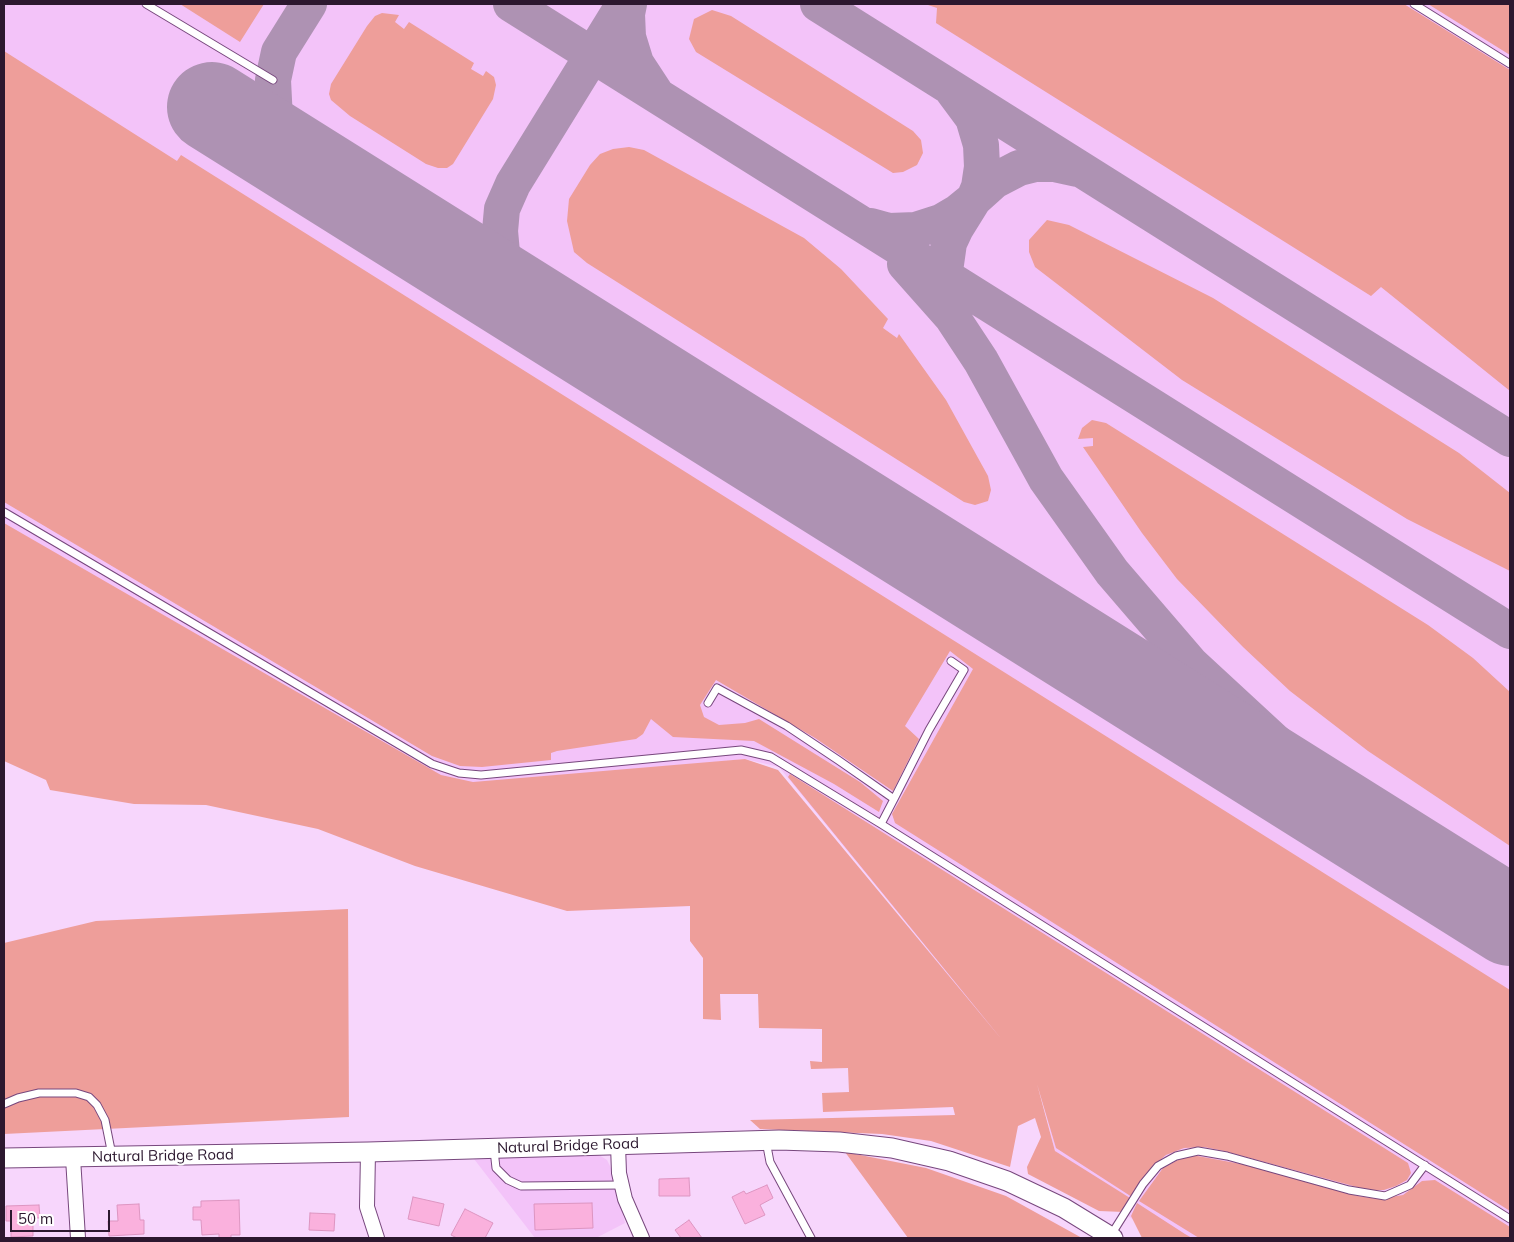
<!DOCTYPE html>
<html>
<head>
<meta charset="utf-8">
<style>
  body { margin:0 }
  #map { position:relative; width:1514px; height:1242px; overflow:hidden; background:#f7d6fc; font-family:Mulish,sans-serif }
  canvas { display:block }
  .frame { position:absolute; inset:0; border:5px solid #2c182f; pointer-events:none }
  .scale { position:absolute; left:10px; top:1210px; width:100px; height:22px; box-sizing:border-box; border:2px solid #2c182f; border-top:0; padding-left:6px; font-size:15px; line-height:18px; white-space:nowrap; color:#2c182f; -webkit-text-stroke:4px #fff; paint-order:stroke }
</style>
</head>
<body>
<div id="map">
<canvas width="1514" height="1242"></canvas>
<div class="frame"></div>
<div class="scale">50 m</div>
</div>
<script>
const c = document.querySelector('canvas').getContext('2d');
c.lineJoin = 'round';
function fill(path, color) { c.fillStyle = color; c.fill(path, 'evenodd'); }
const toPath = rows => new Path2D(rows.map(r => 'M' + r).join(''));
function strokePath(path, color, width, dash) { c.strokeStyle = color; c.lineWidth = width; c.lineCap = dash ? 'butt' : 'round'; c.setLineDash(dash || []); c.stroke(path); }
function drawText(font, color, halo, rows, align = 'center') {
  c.font = font + ' Mulish,sans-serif'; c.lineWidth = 4; c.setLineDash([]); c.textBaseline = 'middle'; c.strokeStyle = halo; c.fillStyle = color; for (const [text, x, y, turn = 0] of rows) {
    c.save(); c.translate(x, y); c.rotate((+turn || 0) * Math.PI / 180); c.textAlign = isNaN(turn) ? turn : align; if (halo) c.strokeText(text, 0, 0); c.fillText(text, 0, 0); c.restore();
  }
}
fill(toPath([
  [4,4,1510,4,1510,1238,1161,1238,1125,1214,1101,1203,1055,1151,1038,1085,779,767,745,759,464,787,431,776,4,525],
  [599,1155,607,1160,612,1170,625,1223,596,1238,535,1238,474,1159]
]), '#f3c3f9');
fill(toPath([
  [180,4,264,4,240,42],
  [925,4,1404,4,1510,70,1510,391,1381,287,1371,296,936,23,937,8],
  [1428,4,1510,4,1510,55],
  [712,10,731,16,913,131,921,140,923,153,917,165,903,172,893,173,696,52,689,39,694,19],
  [382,13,399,15,395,22,404,29,409,22,474,63,471,69,483,76,486,71,494,77,496,85,493,99,453,164,447,168,438,168,426,164,350,116,331,100,329,94,331,84,367,26,375,16],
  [4,51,177,161,181,155,1510,990,1510,1211,895,823,892,814,973,669,950,651,905,726,919,739,893,791,815,738,716,680,700,705,704,717,719,725,745,723,759,719,860,782,883,801,879,812,834,784,754,741,673,737,651,719,643,734,636,739,557,751,551,753,551,760,482,767,460,766,432,756,4,502],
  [629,147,644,150,804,238,841,269,888,319,883,328,897,338,899,334,946,400,988,476,991,490,988,501,975,505,964,502,587,263,574,252,567,221,569,199,590,165,600,154,613,149],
  [1047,220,1069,225,1213,298,1459,453,1510,493,1510,571,1407,519,1182,380,1035,267,1029,252,1029,240],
  [1092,420,1106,423,1428,625,1473,658,1510,692,1510,846,1368,751,1290,691,1243,647,1177,579,1142,533,1083,447,1093,446,1093,438,1078,439,1082,428],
  [4,523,441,775,473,782,745,759,778,770,1003,1041,788,777,790,774,1408,1163,1411,1173,1407,1180,1396,1186,1384,1190,1368,1190,1224,1151,1204,1147,1184,1148,1166,1155,1153,1166,1132,1197,1056,1148,1037,1084,1055,1151,1130,1198,1124,1212,1099,1211,1028,1174,1027,1167,1041,1137,1035,1118,1018,1126,1010,1167,931,1141,882,1134,760,1129,750,1120,955,1115,953,1107,823,1112,822,1093,849,1092,848,1068,811,1069,810,1061,822,1062,822,1029,759,1028,758,994,720,994,721,1020,703,1019,703,958,690,941,690,906,567,911,415,866,318,829,206,805,134,804,50,790,46,780,4,761],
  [348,909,349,1117,4,1134,4,943,96,921],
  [845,1152,926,1168,1006,1196,1082,1238,908,1238],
  [1192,1155,1252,1166,1358,1196,1378,1199,1403,1195,1422,1181,1435,1180,1510,1227,1510,1238,1199,1238,1139,1201,1163,1168,1178,1160],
  [1137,1203,1185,1234,1192,1238,1142,1238,1131,1216]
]), '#ee9e9a');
strokePath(toPath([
  [511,4,1510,631],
  [629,4,627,14,628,37,636,63,655,92],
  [818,4,1510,439],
  [305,164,275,120,273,80,279,52,309,4],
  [871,226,889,231,916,230,941,222,958,212,974,199,979,187,982,167,981,145,973,118,953,91],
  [905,264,952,317,981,361,1046,479,1112,572,1191,664,1282,748,1401,853],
  [949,297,945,271,949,243,956,228,974,199,994,181,1019,168,1035,164,1054,164,1077,169],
  [547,315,525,294,511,274,502,253,500,231,502,209,513,184,624,4]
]), '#ae92b3', 36);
strokePath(toPath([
  [212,107,1510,921]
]), '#ae92b3', 90);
const building = toPath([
  [689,1178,690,1196,659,1196,659,1179,689,1178],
  [767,1185,773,1198,760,1205,765,1215,745,1224,732,1197,744,1191,746,1194,767,1185],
  [413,1197,444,1204,439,1226,408,1219,413,1197],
  [239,1200,240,1235,231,1235,231,1238,219,1238,219,1234,202,1235,201,1220,193,1220,193,1207,201,1207,201,1201,239,1200],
  [592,1203,593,1228,535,1230,534,1204,592,1203],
  [139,1204,140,1220,144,1220,144,1234,109,1236,108,1221,118,1221,117,1205,139,1204],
  [39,1205,40,1218,33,1218,33,1236,11,1237,11,1221,6,1221,6,1206,39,1205],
  [465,1209,493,1223,485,1238,457,1238,451,1235,465,1209],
  [310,1213,335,1214,334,1231,309,1230,310,1213],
  [689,1220,702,1238,681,1238,675,1230,689,1220]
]);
fill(building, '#fab1dd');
strokePath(building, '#dd95c1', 1);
const service = toPath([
  [146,4,273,80],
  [1414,4,1510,64],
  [4,512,432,764,459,773,481,775,741,750,771,757,881,824,1510,1219],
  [708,703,717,688,787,726,838,760,894,799,881,824],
  [894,799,929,730,964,670,951,661],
  [4,1104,18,1098,39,1093,76,1093,89,1097,97,1105,105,1120,112,1155],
  [766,1141,770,1162,811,1238],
  [494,1150,496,1168,508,1180,521,1186,622,1185],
  [1111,1235,1143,1184,1158,1166,1176,1156,1198,1151,1227,1156,1349,1190,1385,1196,1410,1185,1425,1165]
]);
const minor = toPath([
  [618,1145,619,1173,625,1199,642,1238],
  [368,1152,367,1207,377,1238],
  [73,1158,78,1238]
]);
const secondary = toPath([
  [4,1158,368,1152,779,1140,839,1142,892,1148,949,1161,1007,1181,1064,1208,1113,1238]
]);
strokePath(service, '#77477d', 9);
strokePath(minor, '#77477d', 16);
strokePath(secondary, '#77477d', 21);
strokePath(service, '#fff', 7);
strokePath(minor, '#fff', 14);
strokePath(secondary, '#fff', 19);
drawText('15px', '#2c182f', '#fff', [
  ["Natural Bridge Road",568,1146,-2],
  ["Natural Bridge Road",163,1156,-1]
]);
</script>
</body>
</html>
